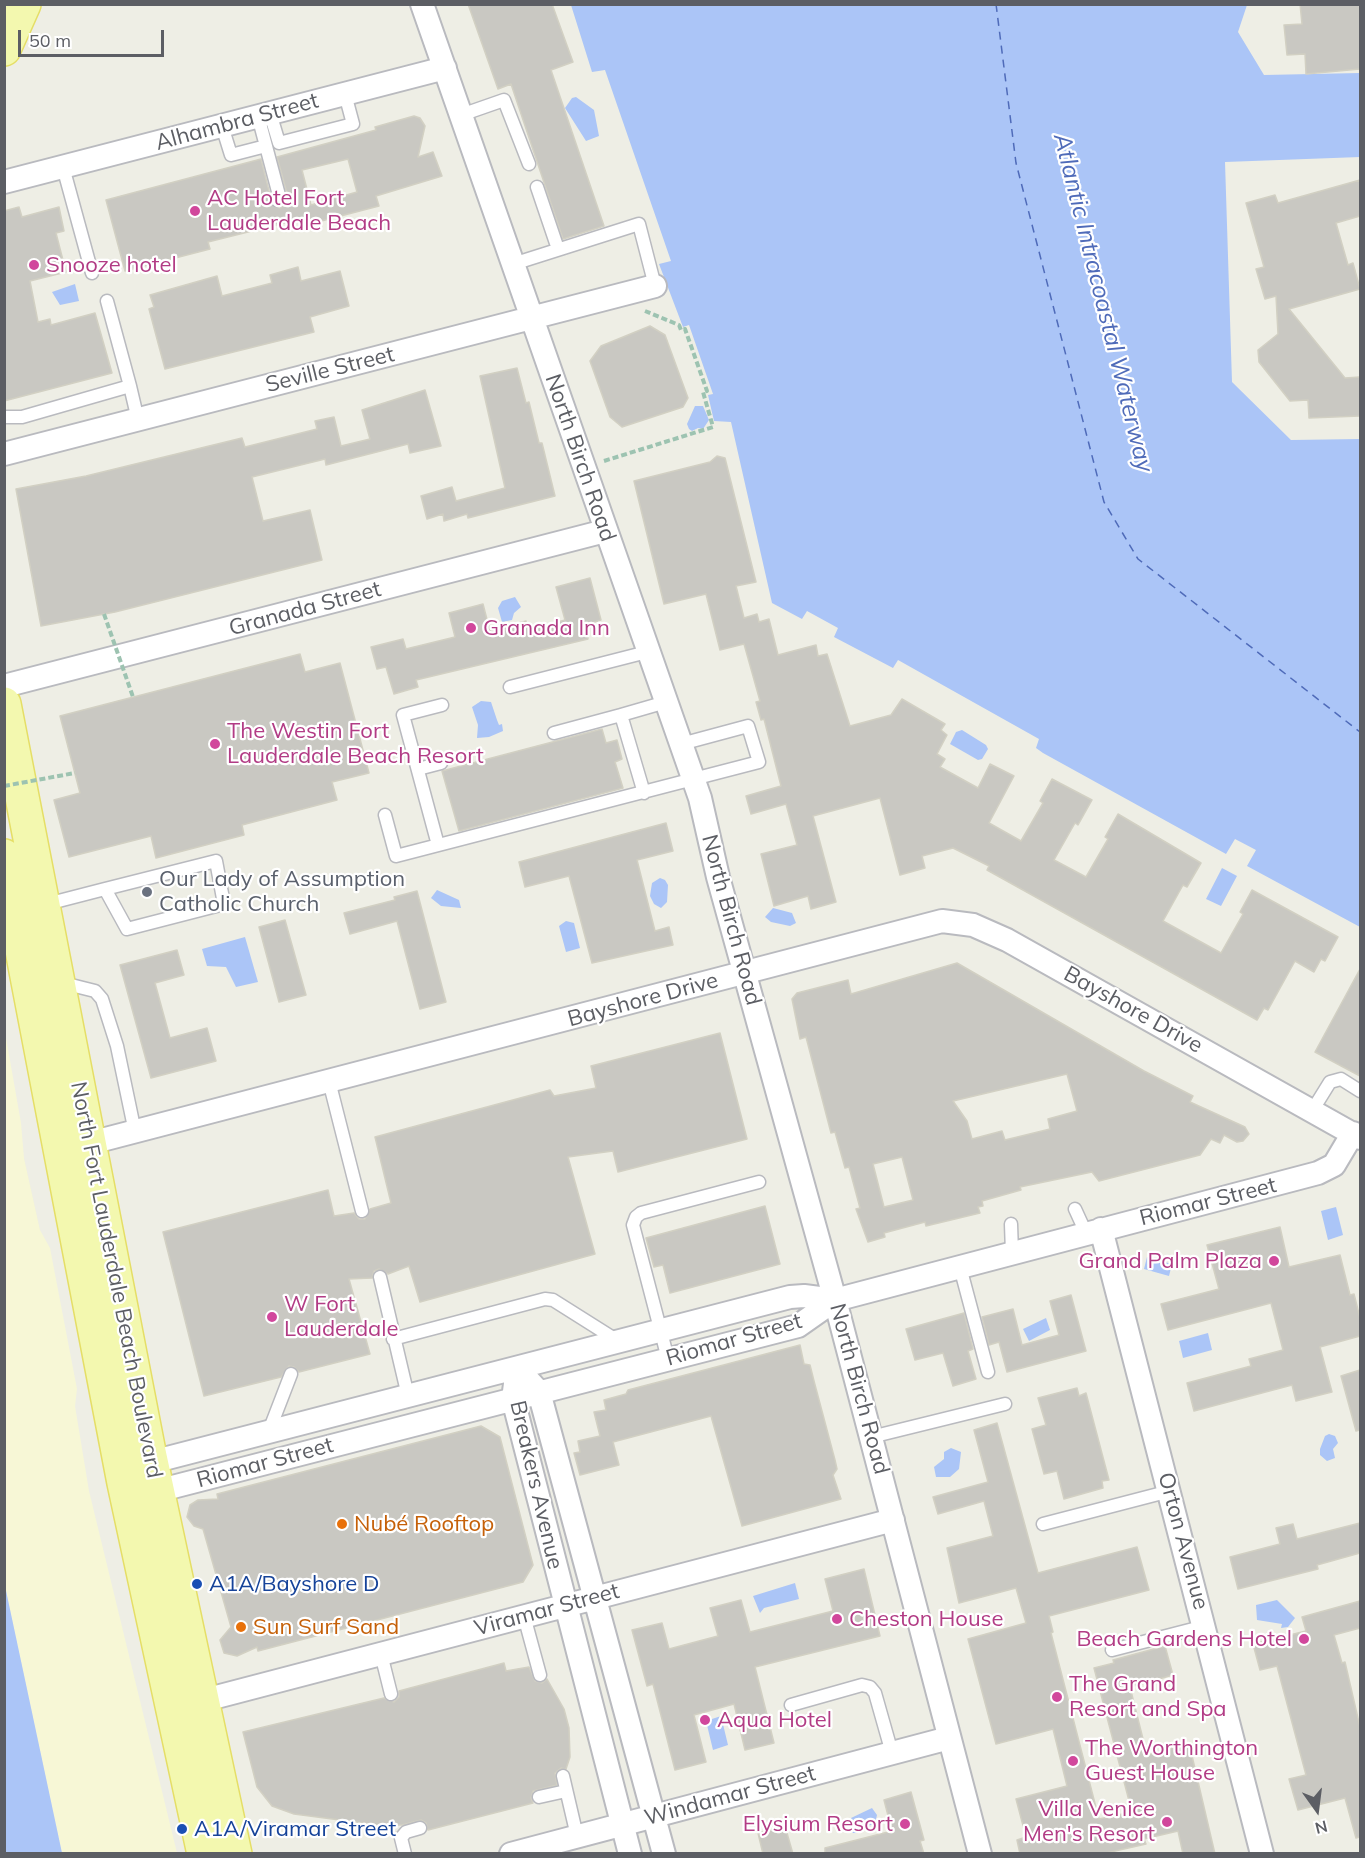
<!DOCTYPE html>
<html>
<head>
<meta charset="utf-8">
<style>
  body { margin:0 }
  #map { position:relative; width:1365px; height:1858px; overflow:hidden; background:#eeeee5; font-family:Mulish,sans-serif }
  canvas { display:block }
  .frame { position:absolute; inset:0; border:6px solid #5c5e64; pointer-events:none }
  .north { position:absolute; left:1287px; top:1780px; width:60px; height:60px; -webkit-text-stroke:4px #fff; paint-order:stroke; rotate:166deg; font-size:16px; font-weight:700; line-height:24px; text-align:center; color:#5c5e64 }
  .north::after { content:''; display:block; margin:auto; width:21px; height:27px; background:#5c5e64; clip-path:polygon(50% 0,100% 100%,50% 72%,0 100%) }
  .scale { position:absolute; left:18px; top:30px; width:146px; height:27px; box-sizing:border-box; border:3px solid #5c5e64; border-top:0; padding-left:8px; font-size:18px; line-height:21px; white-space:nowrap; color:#5c5e64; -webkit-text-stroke:4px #fff; paint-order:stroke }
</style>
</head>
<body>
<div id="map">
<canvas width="1365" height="1858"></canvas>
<div class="frame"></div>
<div class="north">N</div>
<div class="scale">50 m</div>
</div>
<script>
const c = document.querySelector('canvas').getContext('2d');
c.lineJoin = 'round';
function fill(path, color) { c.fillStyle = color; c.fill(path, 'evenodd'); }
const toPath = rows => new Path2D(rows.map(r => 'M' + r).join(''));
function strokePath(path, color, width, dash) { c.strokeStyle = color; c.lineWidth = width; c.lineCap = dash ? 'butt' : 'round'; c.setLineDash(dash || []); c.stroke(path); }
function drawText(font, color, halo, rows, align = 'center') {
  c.font = font + ' Mulish,sans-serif'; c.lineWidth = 4.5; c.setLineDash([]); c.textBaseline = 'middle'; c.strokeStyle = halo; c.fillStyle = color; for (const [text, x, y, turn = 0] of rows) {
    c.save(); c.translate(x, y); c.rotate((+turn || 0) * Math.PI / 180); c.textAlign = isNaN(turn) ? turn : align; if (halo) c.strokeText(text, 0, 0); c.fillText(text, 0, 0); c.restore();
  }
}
fill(toPath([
  [5,1032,21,1123,24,1158,40,1230,50,1248,77,1389,75,1406,89,1491,177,1853,62,1853,5,1586]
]), '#f7f7d6');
fill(toPath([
  [571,5,1247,5,1238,32,1264,75,1360,73,1360,157,1225,162,1232,382,1291,440,1360,439,1360,927,1247,866,1256,850,1235,839,1226,854,1043,753,1036,748,1039,739,898,660,893,668,834,637,838,628,807,611,802,619,772,603,731,422,714,421,708,395,713,394,689,325,683,327,659,264,671,261,605,70,592,72],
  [576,97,594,110,599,136,586,141,565,108,572,98],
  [75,284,79,301,60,305,52,292],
  [695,406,703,406,709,420,703,429,698,428,692,431,689,429,687,424],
  [515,597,521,607,514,613,512,620,502,622,498,608,502,601],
  [481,701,491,702,497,720,499,725,502,724,503,731,489,737,477,738,478,725,472,707],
  [962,730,986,745,988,749,982,759,978,760,950,744,956,732],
  [1222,868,1237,876,1221,906,1206,899],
  [660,878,665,880,668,885,667,902,661,908,654,904,650,896,652,883],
  [437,890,459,900,461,908,441,906,431,898],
  [773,908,792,913,796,923,790,926,771,922,765,917],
  [566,921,574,923,580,948,566,952,559,926],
  [245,937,258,982,236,987,226,967,207,966,202,949],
  [1336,1207,1343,1235,1328,1240,1321,1211],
  [1147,1257,1172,1264,1169,1276,1144,1269],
  [1046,1318,1050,1330,1029,1341,1023,1329],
  [1208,1333,1212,1350,1183,1358,1179,1341],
  [1329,1434,1335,1436,1338,1443,1333,1449,1335,1458,1327,1461,1320,1455,1320,1449,1325,1436],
  [951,1448,961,1452,959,1469,950,1477,936,1477,934,1467,944,1459,944,1452],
  [795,1583,799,1599,764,1608,760,1613,753,1596],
  [5,1586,62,1853,5,1853],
  [1277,1600,1295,1618,1288,1627,1281,1628,1282,1624,1257,1620,1256,1605],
  [721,1716,728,1745,713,1750,706,1721],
  [872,1808,877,1815,875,1824,867,1826,859,1833,853,1833,851,1830,851,1818]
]), '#abc5f7');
strokePath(toPath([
  [996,4,1016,163,1104,502,1138,559,1360,732]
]), '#4f6bb9', 1.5, [8, 6]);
const building = toPath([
  [468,4,552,4,573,62,551,70,604,226,563,239,511,84,498,89,468,4],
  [1300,4,1360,4,1360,69,1306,74,1305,54,1287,55,1284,25,1302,24,1300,4],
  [414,116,420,118,425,126,418,157,433,152,442,176,376,196,379,206,306,225,304,218,208,242,210,249,125,271,106,200,261,159,270,195,269,203,280,208,286,204,288,197,277,157,376,130,375,127,414,116],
  [348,159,357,192,311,205,302,170,348,159],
  [1360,180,1360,216,1336,223,1348,265,1353,263,1360,289,1289,309,1345,378,1360,377,1360,416,1309,418,1308,400,1290,401,1259,362,1258,350,1278,334,1276,296,1265,299,1256,269,1264,267,1246,203,1275,195,1278,203,1360,180],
  [19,207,22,217,59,207,64,231,56,233,66,272,30,281,38,322,50,319,51,325,95,313,112,373,4,401,4,211,19,207],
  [298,267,301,281,340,271,349,306,310,317,314,332,165,369,149,309,154,307,150,295,217,276,222,296,272,283,270,275,298,267],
  [650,326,665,335,688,398,683,407,622,427,610,417,590,361,601,346,650,326],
  [517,368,526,403,529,402,539,443,542,443,555,496,468,518,467,514,444,521,443,514,427,519,421,496,452,487,456,501,505,488,480,376,517,368],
  [425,390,441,446,410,453,408,444,326,465,325,459,252,477,263,521,310,510,322,560,115,612,41,626,16,489,86,476,242,438,245,447,317,429,315,421,334,417,341,446,370,439,362,410,425,390],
  [717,456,725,458,756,582,736,586,744,618,757,614,759,622,769,619,778,655,816,645,818,656,827,654,850,726,891,715,902,699,945,724,941,730,947,735,937,754,945,759,940,767,978,788,990,764,1014,776,989,823,1021,841,1043,803,1040,801,1052,779,1092,800,1078,825,1075,823,1054,860,1086,877,1108,839,1105,837,1118,814,1201,863,1187,887,1183,885,1163,921,1221,953,1243,914,1240,912,1252,890,1338,937,1325,961,1321,959,1314,972,1295,961,1268,1010,1264,1008,1257,1020,987,870,989,866,953,848,922,856,925,868,900,875,880,798,813,816,836,902,811,909,808,896,774,906,761,854,797,845,786,804,751,814,746,796,781,786,764,719,761,720,756,702,760,701,744,644,720,650,706,594,664,604,634,481,710,462,717,456],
  [590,578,601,620,585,625,588,639,416,680,418,687,394,694,386,667,377,669,371,647,403,639,406,649,455,637,449,613,483,604,490,631,526,621,528,630,565,620,556,587,590,578],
  [300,654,305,672,340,663,369,773,332,782,337,800,242,825,244,835,156,858,151,836,69,857,54,800,80,793,60,716,300,654],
  [602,729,606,743,617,740,622,759,615,762,623,788,459,831,442,771,602,729],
  [666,823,673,851,637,860,655,931,669,927,673,945,592,963,569,876,525,887,519,862,666,823],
  [417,891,446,1002,420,1009,397,921,350,934,344,913,395,900,394,897,417,891],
  [285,920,306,995,279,1002,259,927,285,920],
  [177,950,184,975,155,983,170,1038,207,1028,216,1061,151,1078,120,965,177,950],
  [957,963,1144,1071,1193,1096,1190,1102,1245,1127,1249,1134,1243,1141,1237,1142,1224,1135,1220,1143,1211,1139,1200,1155,1099,1181,1092,1172,1020,1187,1021,1190,982,1201,983,1206,978,1207,980,1213,926,1226,925,1222,884,1233,885,1237,868,1242,856,1209,860,1208,849,1167,845,1168,835,1132,831,1133,806,1037,800,1039,792,999,797,993,848,980,851,994,957,963],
  [1067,1074,1077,1111,1048,1119,1050,1129,1005,1140,1002,1131,972,1139,967,1121,953,1101,1067,1074],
  [902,1157,913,1200,884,1207,873,1164,902,1157],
  [1360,969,1360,1076,1315,1052,1360,969],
  [720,1033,747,1139,618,1172,613,1151,568,1157,595,1254,420,1302,409,1266,388,1274,379,1269,374,1271,372,1278,349,1279,370,1354,299,1372,294,1367,289,1366,281,1377,204,1396,163,1232,328,1190,334,1216,354,1213,359,1219,365,1219,370,1209,391,1203,375,1137,550,1090,554,1096,596,1088,591,1066,720,1033],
  [765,1206,780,1264,670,1293,663,1265,654,1267,646,1238,765,1206],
  [1280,1227,1289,1267,1340,1255,1350,1295,1354,1294,1360,1318,1360,1336,1320,1347,1332,1392,1296,1401,1292,1385,1194,1411,1187,1383,1251,1366,1249,1359,1283,1350,1271,1303,1168,1330,1161,1304,1219,1289,1207,1245,1280,1227],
  [1071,1295,1086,1351,1007,1372,999,1342,989,1345,982,1317,1013,1309,1022,1345,1059,1335,1050,1301,1071,1295],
  [964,1313,973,1349,968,1351,976,1379,953,1386,943,1353,915,1360,906,1329,964,1313],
  [800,1345,804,1364,810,1365,814,1381,835,1460,837,1469,833,1475,841,1499,742,1526,711,1416,613,1442,619,1465,580,1475,574,1453,580,1452,578,1441,600,1436,594,1412,606,1410,604,1400,626,1394,628,1390,800,1345],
  [1360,1370,1360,1430,1356,1431,1341,1376,1360,1370],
  [1077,1388,1079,1396,1086,1393,1109,1480,1102,1481,1103,1488,1064,1499,1057,1471,1044,1474,1032,1429,1046,1425,1038,1398,1077,1388],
  [997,1423,1038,1573,1137,1547,1149,1590,1049,1616,1053,1632,1051,1633,1099,1819,1132,1812,1094,1668,1114,1663,1113,1660,1165,1646,1173,1675,1130,1687,1147,1755,1189,1743,1215,1854,1183,1854,1178,1831,1144,1839,1146,1844,1102,1854,1020,1854,1017,1840,1026,1837,1016,1799,1067,1786,1053,1729,996,1744,968,1639,1026,1623,1016,1588,959,1603,947,1548,993,1536,984,1501,938,1514,933,1497,988,1482,974,1430,997,1423],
  [481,1426,500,1437,533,1565,523,1582,258,1651,257,1647,237,1656,224,1653,220,1640,231,1627,203,1529,194,1526,187,1517,190,1505,198,1500,218,1499,217,1494,481,1426],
  [1360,1523,1360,1553,1317,1565,1318,1569,1238,1589,1230,1557,1280,1544,1276,1528,1293,1524,1297,1539,1360,1523],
  [864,1569,880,1636,755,1667,774,1743,745,1750,734,1704,694,1715,706,1762,675,1770,653,1684,647,1686,632,1630,662,1623,669,1649,718,1636,710,1608,741,1600,750,1632,833,1611,825,1579,864,1569],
  [1360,1601,1360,1628,1334,1635,1342,1663,1345,1662,1360,1727,1360,1837,1356,1838,1345,1798,1298,1810,1289,1779,1306,1775,1277,1666,1260,1670,1253,1644,1306,1631,1302,1617,1360,1601],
  [504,1663,506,1671,529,1667,535,1681,542,1683,547,1679,564,1709,569,1728,570,1757,566,1769,561,1768,555,1773,557,1785,533,1791,531,1798,533,1803,428,1830,426,1823,421,1820,402,1825,378,1825,294,1814,272,1806,257,1787,243,1732,384,1698,394,1702,399,1697,399,1691,504,1663],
  [911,1792,924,1840,920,1841,924,1854,825,1854,825,1848,892,1831,884,1800,911,1792],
  [785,1826,793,1854,763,1854,758,1833,785,1826]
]);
fill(building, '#c9c8c2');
strokePath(building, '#d2d0c3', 1.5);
const service = toPath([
  [270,113,279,143,353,124,345,94],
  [461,115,504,100,529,164],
  [258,116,280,199,277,200],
  [222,126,231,155,266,146],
  [63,167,92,273],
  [537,187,558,249],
  [513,264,639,224,655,286],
  [107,301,130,386],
  [4,417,22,417,130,386,138,420],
  [510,687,647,652],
  [554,733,621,715],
  [418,769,441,763],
  [644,793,621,715,666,702],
  [385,815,396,856,759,762,748,726,681,744],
  [438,845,403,715,442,705],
  [43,905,105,889,127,929,224,904,216,861,105,889],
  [59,982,95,991,102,999,117,1046,135,1132],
  [329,1081,362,1211],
  [1312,1111,1330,1082,1341,1079,1360,1091],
  [1075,1209,1086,1233],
  [1011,1224,1012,1253],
  [960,1267,988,1372],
  [380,1277,408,1396],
  [393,1339,545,1299,553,1300,618,1341],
  [668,1359,633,1225,636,1217,641,1213,759,1182],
  [269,1431,291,1374],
  [871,1437,1005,1404],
  [1043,1524,1170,1491],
  [524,1616,540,1675],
  [1112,1650,1205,1626],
  [381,1654,391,1694],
  [791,1705,862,1685,870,1687,875,1693,892,1753],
  [563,1776,577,1836],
  [539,1797,566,1791],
  [405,1854,401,1838,406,1832,420,1828]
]);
const minor = toPath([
  [422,4,700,798,718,877,835,1300,980,1854],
  [4,182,445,68],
  [4,454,655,286],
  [4,686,605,531],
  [75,1147,942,921,973,925,1007,940,1360,1138],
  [1101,1229,1262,1854],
  [529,1381,539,1392,664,1854],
  [515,1384,513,1399,630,1854],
  [140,1471,152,1462,790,1297,804,1296,835,1300,1318,1173,1334,1165,1353,1133],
  [143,1487,157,1491,798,1326,835,1300],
  [201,1701,893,1520],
  [511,1854,949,1738]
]);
const primary = toPath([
  [4,49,24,4],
  [4,704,148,1447,235,1854],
  [4,856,124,1483,204,1854]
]);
strokePath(service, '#b9babf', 15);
strokePath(minor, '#b9babf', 26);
strokePath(primary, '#e5de66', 36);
strokePath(toPath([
  [604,461,713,427,703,392,707,391,685,329,681,330,679,325,645,311]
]), '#9dc3b1', 4, [6, 3]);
strokePath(service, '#fff', 12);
strokePath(minor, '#fff', 22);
strokePath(primary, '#f3f8af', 33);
strokePath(toPath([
  [104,614,133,697],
  [4,786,75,773]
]), '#9dc3b1', 4, [6, 3]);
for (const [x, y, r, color] of [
  [195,211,6,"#d1479c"],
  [34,265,6,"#d1479c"],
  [471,628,6,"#d1479c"],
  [215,744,6,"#d1479c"],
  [147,892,6,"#6b7280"],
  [1274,1261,6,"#d1479c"],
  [272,1317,6,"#d1479c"],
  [342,1524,6,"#e8710a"],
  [197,1584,6,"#1a4fb4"],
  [837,1619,6,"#d1479c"],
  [241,1627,6,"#e8710a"],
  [1304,1639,6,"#d1479c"],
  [1057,1697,6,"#d1479c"],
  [705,1720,6,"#d1479c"],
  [1073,1761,6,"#d1479c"],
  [1167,1822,6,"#d1479c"],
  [905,1824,6,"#d1479c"],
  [182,1829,6,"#1a4fb4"]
]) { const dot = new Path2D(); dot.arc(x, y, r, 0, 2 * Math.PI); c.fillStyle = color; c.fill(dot); strokePath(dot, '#fff', 2); }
drawText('22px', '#5c5e64', '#fff', [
  ["Alhambra Street",237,122,-15],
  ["Seville Street",330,370,-14],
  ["North Birch Road",580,458,71],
  ["Granada Street",305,609,-15],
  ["North Birch Road",731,920,75],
  ["Bayshore Drive",643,1000,-15],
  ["Bayshore Drive",1133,1010,29],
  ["Riomar Street",1208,1202,-14],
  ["North Fort Lauderdale Beach Boulevard",116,1280,79],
  ["Riomar Street",734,1340,-16],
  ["North Birch Road",859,1389,75],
  ["Riomar Street",265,1463,-15],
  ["Breakers Avenue",536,1485,77],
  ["Orton Avenue",1183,1541,75],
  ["Viramar Street",547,1610,-15],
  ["Windamar Street",730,1796,-15]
]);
drawText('22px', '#b23c85', '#fff', [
  ["AC Hotel Fort",207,198],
  ["Lauderdale Beach",207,223],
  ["Snooze hotel",46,265],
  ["Granada Inn",483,628],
  ["The Westin Fort",227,731],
  ["Lauderdale Beach Resort",227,756],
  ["Grand Palm Plaza",1262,1261,"right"],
  ["W Fort",284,1304],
  ["Lauderdale",284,1329],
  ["Cheston House",849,1619],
  ["Beach Gardens Hotel",1292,1639,"right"],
  ["The Grand",1069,1684],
  ["Resort and Spa",1069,1709],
  ["Aqua Hotel",717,1720],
  ["The Worthington",1085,1748],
  ["Guest House",1085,1773],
  ["Villa Venice",1155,1809,"right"],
  ["Men's Resort",1155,1834,"right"],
  ["Elysium Resort",893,1824,"right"]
], 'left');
drawText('22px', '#5b616d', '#fff', [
  ["Our Lady of Assumption",159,879],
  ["Catholic Church",159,904]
], 'left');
drawText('22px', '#c56008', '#fff', [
  ["Nubé Rooftop",354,1524],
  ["Sun Surf Sand",253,1627]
], 'left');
drawText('22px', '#164399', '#fff', [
  ["A1A/Bayshore D",209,1584],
  ["A1A/Viramar Street",194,1829]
], 'left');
drawText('italic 24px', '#4f6bb9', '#fff', [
  ["Atlantic Intracoastal Waterway",1103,303,76]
]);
</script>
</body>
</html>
